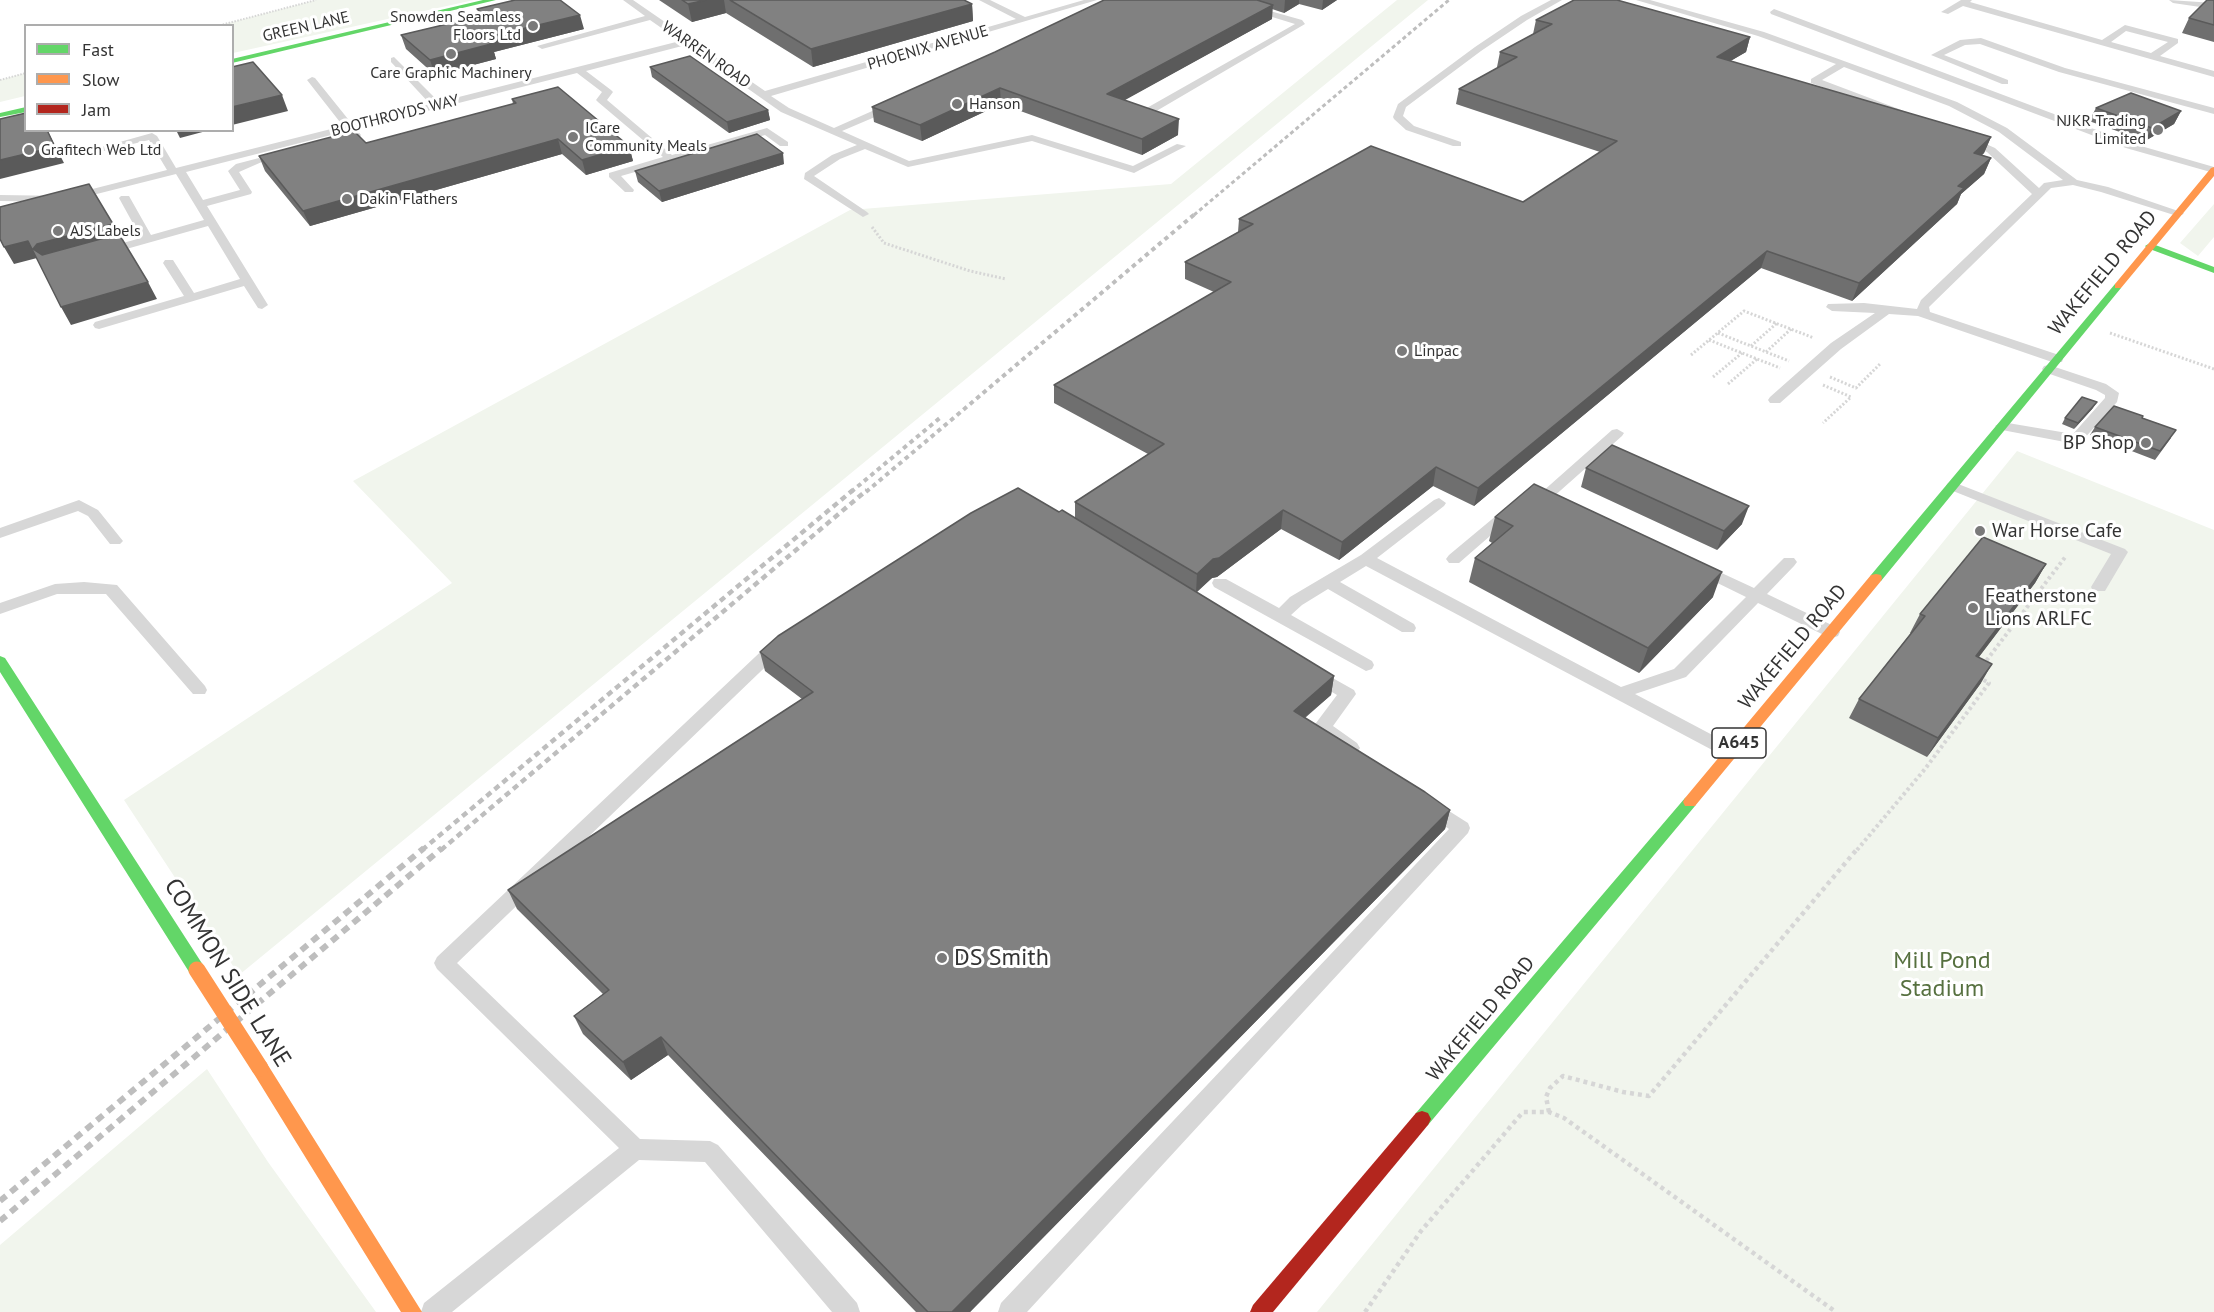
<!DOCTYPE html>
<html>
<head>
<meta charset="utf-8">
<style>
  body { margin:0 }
  #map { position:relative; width:2214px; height:1312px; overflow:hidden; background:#fff; font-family:"PT Sans",sans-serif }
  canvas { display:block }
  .legend { position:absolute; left:24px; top:24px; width:210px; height:108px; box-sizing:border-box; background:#fff; border:2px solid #adadad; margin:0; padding:8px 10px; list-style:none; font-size:18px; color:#333 }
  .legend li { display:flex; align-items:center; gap:12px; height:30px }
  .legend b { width:30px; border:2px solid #adadad }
</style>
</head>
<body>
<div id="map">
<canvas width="2214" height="1312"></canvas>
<ul class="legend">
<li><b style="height:8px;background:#63d668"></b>Fast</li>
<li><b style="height:8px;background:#ff974d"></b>Slow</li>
<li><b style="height:8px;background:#b3261e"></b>Jam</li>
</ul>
</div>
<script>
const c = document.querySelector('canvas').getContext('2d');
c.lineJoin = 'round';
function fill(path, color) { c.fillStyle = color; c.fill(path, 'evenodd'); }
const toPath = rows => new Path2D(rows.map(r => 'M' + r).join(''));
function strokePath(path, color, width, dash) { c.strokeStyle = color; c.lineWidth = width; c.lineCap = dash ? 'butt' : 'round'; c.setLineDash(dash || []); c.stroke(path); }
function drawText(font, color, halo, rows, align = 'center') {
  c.font = font + ' "PT Sans",sans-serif'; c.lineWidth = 6; c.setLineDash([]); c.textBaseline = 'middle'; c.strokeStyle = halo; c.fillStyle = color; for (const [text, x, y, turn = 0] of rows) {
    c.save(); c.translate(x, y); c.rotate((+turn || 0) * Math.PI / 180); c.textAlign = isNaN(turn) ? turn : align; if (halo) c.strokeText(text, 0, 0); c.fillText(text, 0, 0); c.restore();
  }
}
fill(toPath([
  [316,0,474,0,233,53,232,26,217,26],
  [1397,0,1428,0,239,975,124,800,452,583,353,481,850,210,1171,184],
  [25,73,25,96,0,102,0,80],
  [2214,204,2214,237,2198,256,2180,243],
  [2017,451,2214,530,2214,1312,1317,1312],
  [207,1069,268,1162,376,1312,0,1312,0,1245]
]), '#f1f5ed');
strokePath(toPath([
  [217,26,316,0],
  [0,80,26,73]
]), '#d6d6d6', 2, [1.5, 1.5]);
strokePath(toPath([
  [872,227,884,243,970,271,1006,279],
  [1718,333,1789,361],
  [2110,333,2214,369],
  [1709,340,1780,368],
  [1751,346,1777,323],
  [1766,352,1791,329],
  [1691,355,1744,311,1814,338],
  [1713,377,1742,353],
  [1830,377,1856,388,1881,363],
  [1728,384,1757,359],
  [1823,385,1851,397,1823,423]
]), '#d6d6d6', 3, [2, 2]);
strokePath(toPath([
  [1983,665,2066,556],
  [1857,850,1925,769,1989,683,1980,678]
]), '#d6d6d6', 4, [3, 3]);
strokePath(toPath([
  [1549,1112,1546,1097,1550,1088,1563,1076,1623,1092,1649,1096,1858,848],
  [1365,1312,1421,1231,1523,1112,1549,1112,1564,1118,1836,1312]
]), '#d6d6d6', 4.5, [4, 4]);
fill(toPath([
  [623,0,633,0,765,91,1016,19,979,0,990,0,1025,17,1084,0,1097,0,771,96,789,108,834,128,888,104,896,104,896,108,842,131,909,161,1032,135,1133,166,1177,144,1186,146,1134,173,1032,141,908,167,865,149,840,159,814,176,867,212,869,214,863,217,804,179,805,173,832,155,857,145,781,112,686,45,586,71,611,90,613,92,607,100,672,155,767,128,788,142,788,146,780,146,765,135,621,176,634,190,633,192,625,192,609,177,609,173,663,157,598,102,596,100,602,92,577,73,356,129,361,135,360,137,352,137,347,131,186,172,203,200,240,190,228,171,236,164,259,158,264,161,239,172,252,192,251,194,207,206,268,305,262,309,258,308,244,286,99,329,95,328,93,325,95,322,184,296,163,263,165,260,173,260,194,293,240,279,208,226,105,255,99,251,101,249,141,238,119,198,121,196,129,196,151,235,204,220,176,174,65,202,0,201,0,195,65,196,167,170,149,140,96,153,91,150,152,133,157,136,176,168,343,126,307,80,312,77,315,78,352,124,430,104,391,62,391,58,394,57,439,102,680,41,650,20,542,49,537,46,645,16,623,0],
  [1217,0,1231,0,1302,20,1305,24,1153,113,1145,113,1145,109,1295,24,1217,0],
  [1551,0,1562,0,1527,20,1481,51,1406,107,1403,116,1414,126,1461,142,1461,146,1453,146,1406,130,1394,119,1393,117,1398,104,1475,47,1521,16,1551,0],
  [1636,0,1650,0,1764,32,1957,102,2007,128,2077,180,2108,187,2184,213,2182,215,2174,215,2101,192,2073,185,2051,188,1929,307,1930,312,2062,356,2063,359,2062,362,2052,362,1918,316,1889,314,1841,349,1780,403,1770,403,1768,400,1770,397,1831,343,1875,313,1832,311,1826,307,1828,304,1864,303,1917,309,1921,300,2032,194,1987,152,1962,141,1962,137,1970,137,1995,148,2039,188,2044,183,2063,180,1999,132,1949,106,1844,67,1822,80,1912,114,1903,116,1811,83,1811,79,1836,64,1758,36,1636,0],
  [1961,0,1972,0,1970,2,2102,40,2125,25,2178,39,2178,43,2160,56,2214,71,2214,77,1963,6,1948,14,1941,12,1961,0],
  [2126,31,2168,42,2151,53,2111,42,2126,31],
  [2169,0,2214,3,2214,9,2173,3,2169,0],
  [1774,9,2134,144,2214,167,2214,173,2126,148,1771,14,1770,12,1774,9],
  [1981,38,2065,68,2214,108,2214,114,2059,72,1980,44,1965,45,1944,55,2008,80,2008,84,2002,84,1931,55,1960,40,1981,38],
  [2049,365,2106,384,2119,393,2117,402,2082,441,2065,442,2002,430,1995,426,2002,422,2073,434,2105,398,2105,395,2096,390,2044,372,2042,369,2044,366,2049,365],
  [1617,429,1624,433,1622,436,1552,498,1542,498,1540,495,1542,492,1612,430,1617,429],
  [1953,482,2125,549,2128,552,2105,591,2093,591,2091,587,2111,554,1948,489,1946,486,1948,483,1953,482],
  [1439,498,1446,503,1444,506,1377,558,1621,687,1674,669,1746,597,1695,572,1692,568,1695,564,1700,563,1754,588,1784,558,1794,558,1797,562,1794,566,1767,594,1838,628,1840,632,1838,636,1832,638,1826,636,1758,603,1686,677,1635,694,1737,748,1740,753,1737,758,1731,760,1366,566,1340,582,1414,624,1416,628,1414,632,1402,632,1328,589,1302,605,1291,615,1372,661,1374,665,1372,669,1366,671,1214,587,1212,583,1214,579,1226,579,1279,608,1290,597,1361,555,1434,500,1439,498],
  [79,500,98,510,123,541,120,544,110,544,88,516,78,511,0,538,0,528,79,500],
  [1508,508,1515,513,1513,516,1459,563,1449,563,1446,559,1449,555,1503,510,1508,508],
  [84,582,117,585,205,686,207,690,205,694,193,694,106,594,57,594,0,614,0,603,55,584,84,582],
  [778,639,784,641,786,645,784,649,457,963,640,1139,710,1141,718,1145,857,1303,860,1312,832,1312,705,1162,639,1160,452,1312,421,1312,424,1303,619,1148,437,969,434,963,437,957,772,641,778,639],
  [1313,667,1354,690,1356,694,1333,726,1357,743,1360,748,1357,753,1351,755,1345,753,1316,731,1313,727,1337,695,1307,677,1305,673,1307,669,1313,667],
  [1430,799,1468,823,1470,828,1468,833,1027,1312,998,1312,1001,1303,1449,829,1424,811,1421,806,1424,801,1430,799]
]), '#d7d7d7');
fill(toPath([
  [483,0,496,0,232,63,232,59,483,0],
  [26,107,26,112,0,117,0,113,26,107],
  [2150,243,2214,267,2214,273,2147,248,2145,246,2150,243],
  [2118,283,2121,284,2121,288,1881,581,1871,581,1870,578,1871,575,2115,284,2118,283],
  [0,656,5,658,203,965,205,970,203,975,197,977,191,975,0,672,0,656],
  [1690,796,1695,798,1697,802,1695,806,1428,1125,1422,1127,1416,1125,1413,1119,1416,1113,1685,798,1690,796]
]), '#63d668');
fill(toPath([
  [2214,167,2214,176,2121,288,2115,288,2115,284,2211,168,2214,167],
  [1876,574,1881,575,1882,578,1881,581,1695,806,1685,806,1683,802,1685,798,1871,575,1876,574],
  [260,1060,266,1062,422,1312,401,1312,254,1074,251,1068,254,1062,260,1060]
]), '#ff974d');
fill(toPath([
  [1422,1111,1428,1113,1431,1119,1428,1125,1273,1312,1250,1312,1253,1305,1416,1113,1422,1111]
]), '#b3261e');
strokePath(toPath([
  [1194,215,1449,0]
]), '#bebebe', 3, [4, 3]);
strokePath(toPath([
  [851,492,941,417],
  [866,492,1196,213]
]), '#bebebe', 4, [4.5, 4]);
strokePath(toPath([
  [422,850,853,490],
  [441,850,867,490]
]), '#bebebe', 4.5, [6, 4.5]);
strokePath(toPath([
  [0,1201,424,848],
  [0,1221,442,848]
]), '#bebebe', 6, [8, 6]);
strokePath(toPath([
  [197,970,260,1068]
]), '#ff974d', 17);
fill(toPath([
  [659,0,964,0,972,4,973,21,813,67,726,13,692,22],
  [1104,0,1337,0,1322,10,1299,4,1284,13,1272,9,1272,19,1124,100,1178,135,1142,155,1001,104,922,141,874,122,872,107,995,52],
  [2214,0,2214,42,2182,33,2189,18],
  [477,9,584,29,494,52,496,59,435,75,406,49,401,35,480,16],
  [1536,20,1750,37,1746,52,1730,61,1991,137,1984,153,1982,155,1991,158,1984,174,1961,194,1957,204,1852,301,1761,268,1474,506,1433,486,1339,560,1281,529,1217,577,1212,578,1196,592,1334,676,1331,695,1305,718,1450,810,1445,829,970,1312,916,1312,668,1055,631,1080,583,1034,574,1016,603,994,517,909,508,890,802,699,765,671,760,652,1059,512,1075,519,1075,502,1148,454,1054,403,1054,385,1214,292,1185,279,1185,262,1238,232,1239,219,1523,202,1600,152,1456,104,1459,89,1498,68,1497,67,1500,52,1533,34],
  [650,67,768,110,770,120,729,133,652,77],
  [512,99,629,146,633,161,586,175,562,154,310,226,265,171,259,156,366,143,513,104],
  [2096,108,2181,111,2174,124,2145,141,2089,121],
  [784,164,662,202,638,182,635,171],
  [2093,408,2074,429,2062,424,2065,418],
  [2095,427,2171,438,2155,460,2090,435],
  [1586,468,1742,524,1717,550,1581,487],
  [1495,517,1713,597,1639,673,1469,582,1475,558,1492,543,1489,541],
  [2046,564,2035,583,1979,657,1981,683,1927,757,1849,718,1859,699,1911,633,1910,633,1920,614]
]), '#6f6f6f');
fill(toPath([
  [706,0,724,0,726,13,692,22,688,4],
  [1285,0,1299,0,1299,4,1284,13],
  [1323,0,1337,0,1322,10],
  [972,4,973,21,813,67,811,49],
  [1273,5,1272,19,1107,110,1107,94],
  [580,15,584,29,494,52,496,59,435,75,430,60,484,38],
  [1750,37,1746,52,1712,72,1717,57],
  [1000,88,1001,104,922,141,920,125],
  [282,95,288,111,232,125,232,107],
  [768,110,770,120,729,133,727,122],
  [2181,111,2174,124,2145,141,2152,128],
  [1179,119,1178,135,1142,155,1142,139],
  [47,130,64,163,0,179,0,160],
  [176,130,210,130,180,138],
  [1991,137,1984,153,1967,169,1974,153],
  [558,139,562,154,310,226,303,211],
  [629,146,633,161,586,175,582,160],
  [783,153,784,164,662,202,659,191],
  [1991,158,1984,174,1961,194,1957,204,1852,301,1859,283,1958,186],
  [113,224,121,241,46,261,33,249,37,244],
  [28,241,37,258,14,264,4,247],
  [1767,251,1761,268,1474,506,1478,488],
  [148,282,157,299,71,325,61,307],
  [2097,402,2093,408,2074,429,2078,423],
  [1436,467,1433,486,1339,560,1342,542],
  [1749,506,1742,524,1717,550,1724,531],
  [1283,510,1281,529,1217,577,1212,578,1196,593,1197,574,1213,559],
  [2046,564,2035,583,1965,675,1976,656],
  [1722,572,1713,597,1639,673,1648,648],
  [1992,664,1981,683,1927,757,1938,738],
  [1334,676,1331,695,1291,729,1294,711],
  [1450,810,1445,829,970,1312,952,1312],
  [661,1037,668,1055,631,1080,623,1062]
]), '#5a5a5a');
const building = toPath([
  [515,0,560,0,580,15,484,38,491,44,430,60,401,35,485,15,477,9,515,0],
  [682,0,706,0,688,4,682,0],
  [730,0,964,0,972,4,811,49,730,0],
  [1104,0,1257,0,1273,5,1107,94,1179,119,1142,139,1000,88,920,125,872,107,995,52,1104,0],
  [1574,0,1617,0,1750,37,1717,57,1991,137,1974,153,1991,158,1958,186,1964,188,1859,283,1767,251,1478,488,1436,467,1342,542,1283,510,1219,558,1213,559,1197,574,1075,502,1164,444,1054,385,1231,282,1185,262,1253,224,1239,219,1371,146,1523,202,1617,141,1459,89,1517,57,1500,52,1552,24,1536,20,1574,0],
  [2207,0,2214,0,2214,25,2189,18,2207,0],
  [690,56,768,110,727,122,650,67,690,56],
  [253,62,282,95,232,107,232,67,253,62],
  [558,87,629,146,582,160,558,139,303,211,259,156,354,131,366,143,516,103,512,99,558,87],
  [2131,93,2181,111,2152,128,2096,108,2131,93],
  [26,113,26,130,47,130,55,147,0,160,0,119,26,113],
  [757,134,783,153,659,191,635,171,757,134],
  [89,184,113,224,37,244,33,249,42,255,119,234,148,282,61,307,28,241,4,247,0,239,0,207,89,184],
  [2082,397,2097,402,2078,423,2065,418,2082,397],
  [2114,406,2143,416,2142,418,2176,430,2160,451,2095,427,2114,406],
  [1612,445,1749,506,1724,531,1586,468,1612,445],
  [1534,484,1722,572,1648,648,1475,558,1513,526,1495,517,1534,484],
  [1018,488,1059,512,1062,510,1334,676,1294,711,1425,792,1450,810,952,1312,928,1312,661,1037,623,1062,574,1016,609,990,508,890,813,692,760,652,778,636,971,513,1018,488],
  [1983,537,2046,564,1976,656,1992,664,1938,738,1859,699,1925,616,1920,614,1983,537]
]);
fill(building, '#818181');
strokePath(building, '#5a5a5a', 1.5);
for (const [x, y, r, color] of [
  [533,26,6,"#7a7a7a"],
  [451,54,6,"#7a7a7a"],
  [957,104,6,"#7a7a7a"],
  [2158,130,6,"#7a7a7a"],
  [573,137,6,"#7a7a7a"],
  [29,150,6,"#7a7a7a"],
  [347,199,6,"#7a7a7a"],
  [58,231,6,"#7a7a7a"],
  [1402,351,6,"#7a7a7a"],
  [2146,443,6,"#7a7a7a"],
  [1980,531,6,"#7a7a7a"],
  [1973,608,6,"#7a7a7a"],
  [942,958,6,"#7a7a7a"]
]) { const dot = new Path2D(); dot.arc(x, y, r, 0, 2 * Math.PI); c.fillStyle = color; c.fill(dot); strokePath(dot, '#fff', 2); }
drawText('16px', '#333', '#fff', [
  ["Snowden Seamless",521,17,"right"],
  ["Floors Ltd",521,35,"right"],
  ["Care Graphic Machinery",451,73,"center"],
  ["Hanson",969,104],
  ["NJKR Trading",2146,121,"right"],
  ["Limited",2146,139,"right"],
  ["ICare",585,128],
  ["Community Meals",585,146],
  ["Grafitech Web Ltd",41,150],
  ["Dakin Flathers",359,199],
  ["AJS Labels",70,231],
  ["Linpac",1414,351]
], 'left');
drawText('16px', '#333', '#fff', [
  ["GREEN LANE",306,27,-13],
  ["PHOENIX AVENUE",928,48,-16],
  ["WARREN ROAD",706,55,35],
  ["BOOTHROYDS WAY",395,116,-14]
]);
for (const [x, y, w] of [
  [1739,743,54]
]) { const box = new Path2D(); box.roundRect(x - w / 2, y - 15, w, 30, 4.5); c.fillStyle = '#fff'; c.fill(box); strokePath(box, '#333', 1.5); }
drawText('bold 18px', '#333', null, [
  ["A645",1739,743]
]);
drawText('20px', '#333', '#fff', [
  ["WAKEFIELD ROAD",2103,273,-50],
  ["WAKEFIELD ROAD",1793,647,-50],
  ["WAKEFIELD ROAD",1481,1019,-50]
]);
drawText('20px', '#333', '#fff', [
  ["BP Shop",2134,443,"right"],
  ["War Horse Cafe",1992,531],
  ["Featherstone",1985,596],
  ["Lions ARLFC",1985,619]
], 'left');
drawText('24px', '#333', '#fff', [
  ["DS Smith",954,958]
], 'left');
drawText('24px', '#56703f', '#fff', [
  ["Mill Pond",1942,961],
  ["Stadium",1942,989]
]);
drawText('24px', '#333', '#fff', [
  ["COMMON SIDE LANE",227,973,58]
]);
</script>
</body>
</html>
